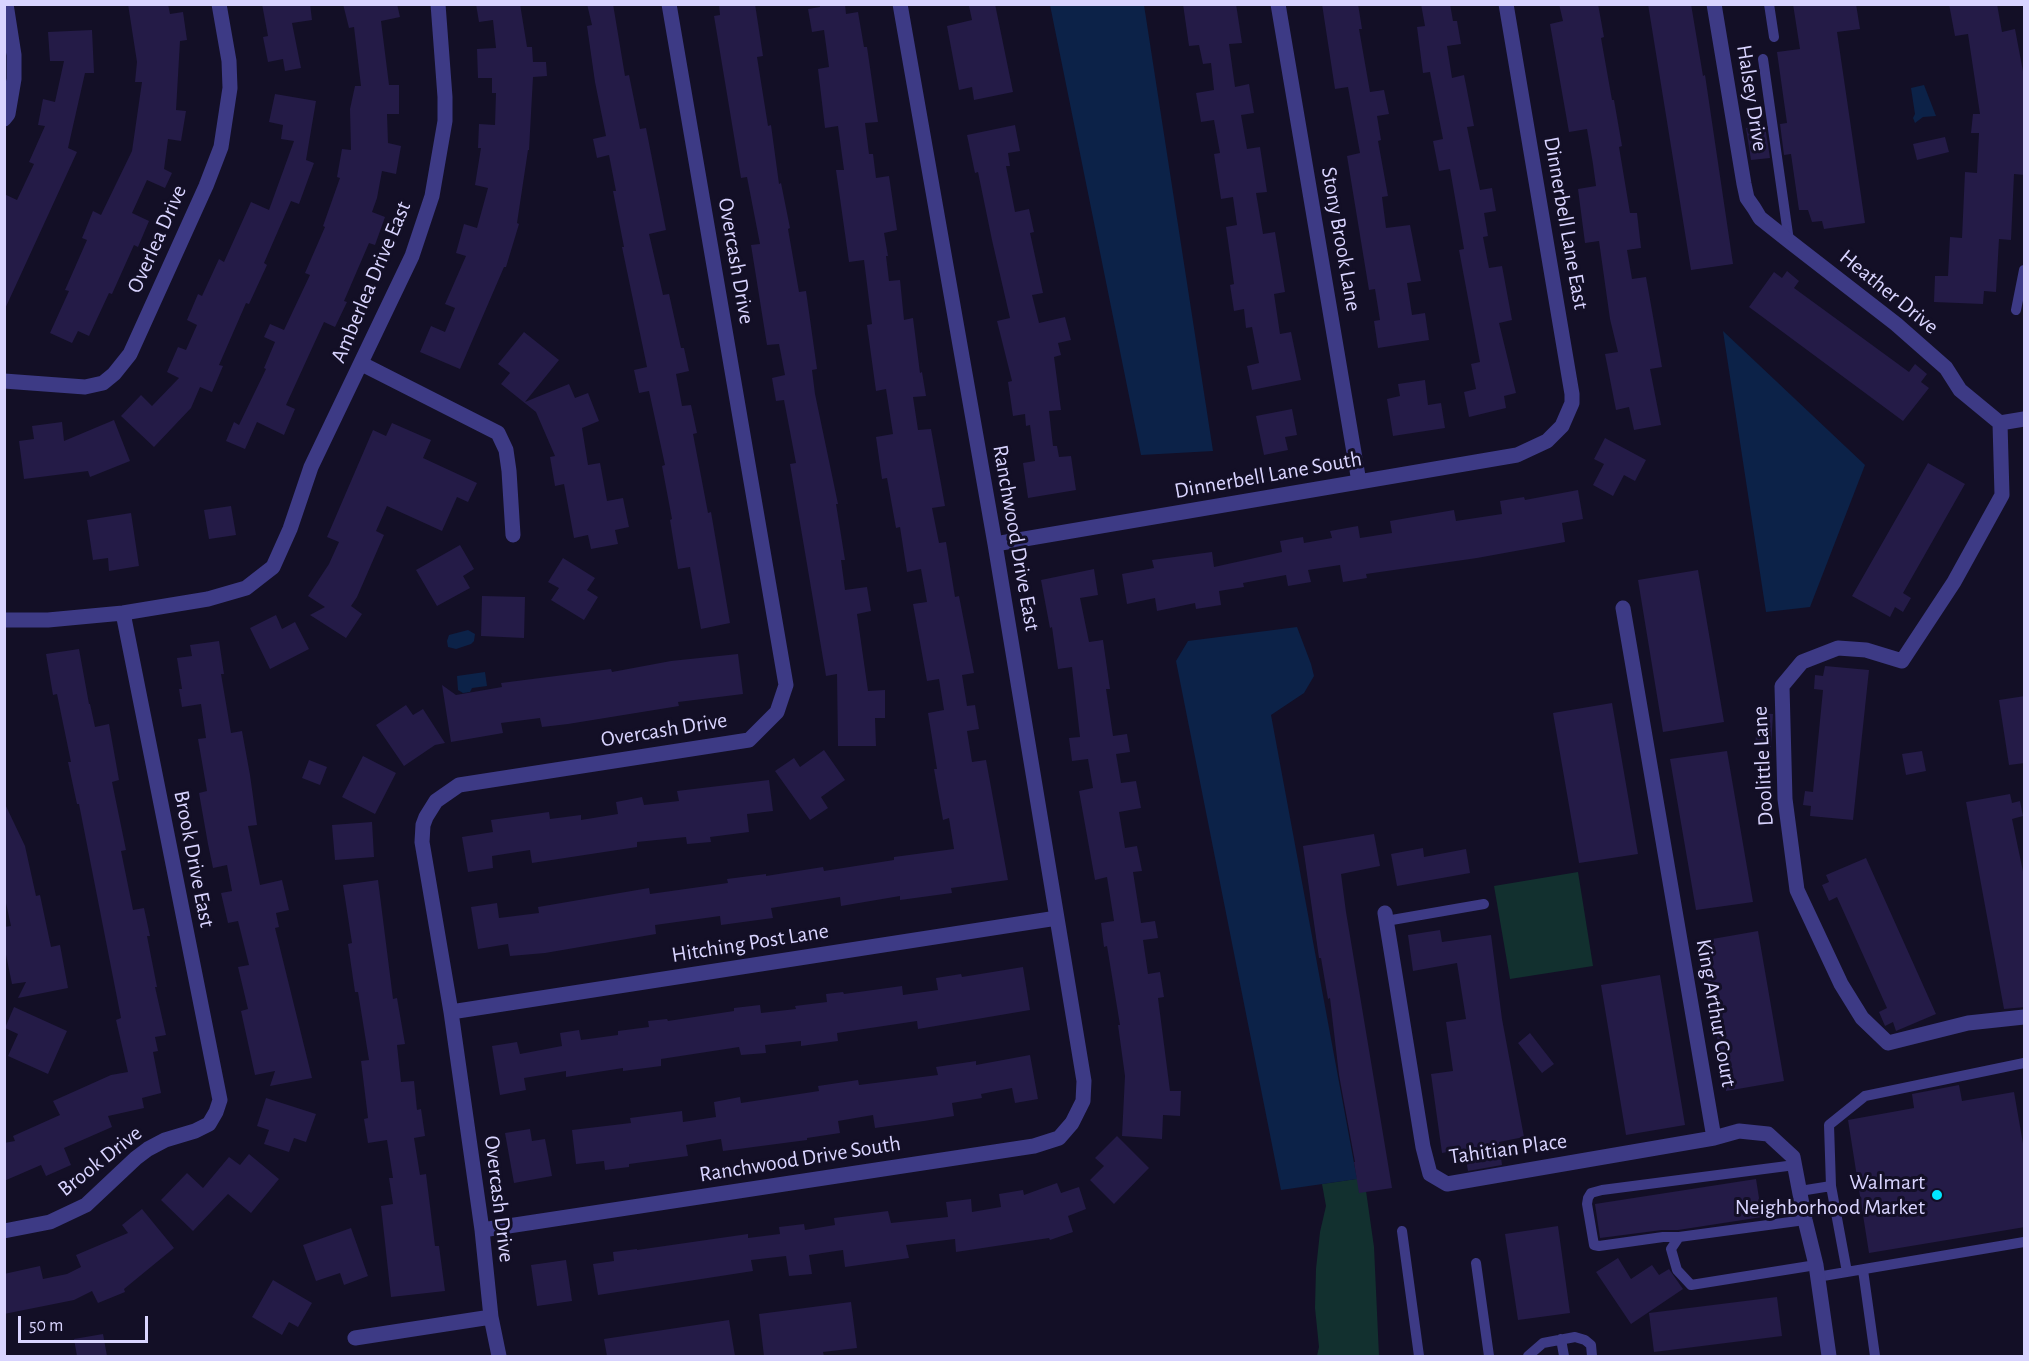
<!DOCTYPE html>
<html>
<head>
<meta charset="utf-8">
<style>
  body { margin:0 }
  #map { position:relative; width:2029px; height:1361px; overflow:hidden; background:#130f26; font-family:"Alegreya Sans",sans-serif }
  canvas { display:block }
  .frame { position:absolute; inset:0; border:6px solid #d9d4ff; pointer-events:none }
  .scale { position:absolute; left:18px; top:1316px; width:130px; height:27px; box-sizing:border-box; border:3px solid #d9d4ff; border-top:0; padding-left:8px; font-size:18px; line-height:21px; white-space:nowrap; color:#d9d4ff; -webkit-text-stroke:4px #130f26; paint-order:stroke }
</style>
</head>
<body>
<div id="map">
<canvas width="2029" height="1361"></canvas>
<div class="frame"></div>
<div class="scale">50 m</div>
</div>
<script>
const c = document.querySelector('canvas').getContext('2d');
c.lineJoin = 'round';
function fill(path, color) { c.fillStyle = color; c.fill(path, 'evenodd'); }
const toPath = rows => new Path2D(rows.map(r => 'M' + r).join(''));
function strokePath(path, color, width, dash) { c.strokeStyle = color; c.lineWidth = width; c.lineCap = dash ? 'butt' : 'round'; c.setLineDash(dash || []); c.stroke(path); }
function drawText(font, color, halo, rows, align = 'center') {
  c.font = font + ' "Alegreya Sans",sans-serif'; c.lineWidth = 6; c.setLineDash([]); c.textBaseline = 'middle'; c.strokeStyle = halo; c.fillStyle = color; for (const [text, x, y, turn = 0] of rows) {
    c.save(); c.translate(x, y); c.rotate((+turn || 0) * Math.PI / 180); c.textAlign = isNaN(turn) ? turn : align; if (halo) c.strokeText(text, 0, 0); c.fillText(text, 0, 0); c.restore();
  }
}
fill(toPath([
  [1578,872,1593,966,1510,979,1494,886],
  [1356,1177,1365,1184,1374,1247,1379,1356,1317,1356,1319,1347,1315,1308,1316,1269,1320,1232,1326,1206,1322,1184,1356,1179]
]), '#12302f');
fill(toPath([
  [1050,5,1144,5,1213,451,1141,455],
  [1924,85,1936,116,1923,117,1915,123,1913,118,1915,114,1911,88],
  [1723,331,1865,465,1810,607,1766,612],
  [1297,627,1311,664,1314,676,1304,693,1271,715,1357,1179,1281,1190,1176,661,1188,641],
  [468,630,475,634,474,641,471,644,456,649,448,647,447,641,449,635],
  [485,672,487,686,472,688,470,692,463,693,458,690,457,676]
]), '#0c2248');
fill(toPath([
  [128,4,168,4,170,14,183,12,187,40,180,41,176,110,186,111,181,141,168,139,164,169,172,173,165,188,147,180,132,213,149,221,138,247,134,245,112,294,109,293,89,336,78,331,72,343,50,333,69,291,65,290,87,240,82,238,93,211,101,215,132,151,142,82,135,82,137,62],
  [262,4,310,4,312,20,292,23,301,68,285,71,283,59,268,62,263,37,268,36],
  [343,4,397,4,400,17,381,21,389,85,399,85,399,114,387,114,388,143,401,146,396,174,382,171,377,198,372,212,385,217,375,245,369,243,344,301,347,302,335,327,324,322,286,405,295,409,284,435,257,422,245,449,226,441,234,422,239,425,266,369,264,368,275,342,264,337,270,324,284,330,310,275,305,273,325,227,323,226,340,178,337,177,342,149,351,150,350,109,355,86,361,86,354,27,349,28],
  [476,4,520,4,527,47,532,47,533,62,546,62,547,76,533,77,529,150,528,150,517,223,519,224,506,267,504,267,460,369,420,352,431,326,445,332,455,308,445,304,466,256,456,253,464,224,477,228,488,188,475,185,481,148,478,148,479,124,495,125,496,93,492,93,492,78,478,78,477,49,496,48,493,20,479,22],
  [587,4,613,4,625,76,629,75,640,129,646,128,666,230,649,234,663,295,669,294,681,348,684,348,689,371,676,374,682,406,691,405,697,433,693,434,708,513,711,512,730,623,701,629,690,567,678,569,670,520,672,519,662,466,665,465,649,391,639,393,634,370,647,367,622,247,624,247,613,191,616,191,609,155,597,158,593,139,606,136,595,82,587,26,592,25],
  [719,4,755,4,763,56,757,57,768,126,771,125,779,184,781,183,790,228,788,229,799,292,806,291,817,369,812,370,815,394,838,504,836,504,845,560,841,560,845,590,867,587,871,611,857,614,868,691,885,690,885,718,875,718,876,746,838,746,837,674,826,676,790,464,796,463,784,400,776,401,772,378,785,375,779,344,767,345,751,245,760,244,747,177,741,178,714,16,720,15],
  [820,4,845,4,846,14,858,12,864,47,867,47,878,122,865,123,869,154,873,154,876,178,889,176,897,230,884,233,888,256,886,256,889,281,900,280,904,320,913,318,920,373,922,372,926,396,913,397,918,430,931,429,945,506,932,508,939,543,946,542,955,597,959,596,974,673,962,675,967,706,975,705,979,729,967,731,972,762,986,760,1008,880,951,888,952,893,900,900,900,896,841,906,840,897,771,908,773,918,721,925,720,916,655,925,656,934,545,953,510,956,508,944,478,949,471,907,497,903,499,918,539,913,538,907,649,888,650,894,728,883,727,879,766,874,766,876,823,867,824,871,894,860,894,857,954,849,949,818,943,820,934,769,937,769,928,713,944,710,939,679,927,681,913,604,927,602,921,569,907,572,900,527,896,528,887,478,882,479,876,437,893,434,886,389,876,391,867,325,872,324,864,260,849,262,836,170,844,170,838,126,825,128,818,69,829,67,824,30,812,32,808,9,820,7],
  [978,4,995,4,1013,92,974,100,972,87,959,90,947,26,972,20,969,6],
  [1183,4,1236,4,1242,43,1229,44,1235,87,1249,84,1254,113,1241,115,1247,149,1260,147,1267,192,1256,193,1263,234,1275,232,1285,292,1274,294,1280,334,1291,332,1301,380,1252,390,1247,366,1259,363,1252,327,1246,328,1244,309,1234,311,1230,285,1234,284,1226,227,1237,225,1233,197,1221,199,1214,154,1220,153,1214,120,1201,122,1196,93,1214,90,1211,63,1203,64,1199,45,1189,46],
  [1322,4,1358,4,1362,29,1359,29,1370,92,1384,90,1389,114,1377,116,1381,140,1378,141,1388,196,1382,197,1386,228,1410,225,1421,281,1407,283,1412,315,1425,313,1429,340,1378,348,1374,321,1380,320,1375,289,1369,290,1347,156,1360,153,1348,87,1335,89],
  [1421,4,1450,4,1453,21,1457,21,1461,44,1447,46,1452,78,1464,75,1474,126,1467,127,1480,190,1492,188,1496,211,1484,213,1488,236,1483,237,1489,268,1502,266,1512,320,1499,323,1516,393,1504,396,1506,408,1469,417,1464,392,1476,389,1471,364,1480,362,1459,250,1464,249,1450,169,1439,171,1433,141,1443,139,1430,72,1423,73,1417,27,1425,26],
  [1559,4,1598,4,1604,37,1601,38,1612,100,1614,100,1622,146,1619,147,1630,213,1637,213,1641,248,1627,250,1632,279,1646,277,1662,367,1650,369,1661,425,1634,430,1629,407,1616,410,1605,354,1618,352,1610,319,1599,241,1585,243,1578,189,1596,186,1593,164,1587,129,1569,132,1550,24,1563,21],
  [1648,4,1691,4,1703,76,1705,75,1733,264,1691,270],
  [1793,4,1856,4,1860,29,1837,32,1865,223,1824,229,1822,221,1812,222,1808,210,1799,210,1791,154,1784,155,1780,124,1787,123,1777,52,1800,49],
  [1949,4,1997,4,2002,32,2015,29,2025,82,2025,175,2014,174,2011,240,1999,239,1996,292,1984,291,1983,304,1934,302,1935,276,1948,276,1950,237,1962,238,1965,172,1977,173,1979,133,1971,133,1973,114,1980,114,1968,34,1955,36],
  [92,30,94,73,85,73,68,148,77,152,4,311,4,194,17,200,34,164,29,162,45,126,38,125,43,99,55,102,64,61,50,61,48,32],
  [275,94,316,101,306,160,314,163,299,204,291,201,264,263,267,265,249,304,246,303,219,365,223,366,212,392,200,387,191,408,154,447,121,416,141,395,152,406,179,378,167,372,178,347,186,350,197,325,187,320,198,294,202,296,219,259,224,262,251,202,269,210,294,141,281,139,283,125,269,122],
  [1015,125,1020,151,1008,153,1010,166,1006,166,1015,212,1029,209,1034,232,1030,233,1043,293,1032,295,1039,323,1065,317,1071,340,1058,343,1061,355,1054,357,1061,410,1049,411,1053,446,1057,446,1059,457,1071,456,1076,490,1028,498,1023,463,1035,461,1030,425,1026,426,1025,414,1013,416,1008,382,1012,381,997,321,1010,318,992,240,978,172,975,173,967,135],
  [1765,126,1770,158,1751,160,1746,128],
  [1945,137,1949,152,1917,160,1913,144],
  [1787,271,1799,281,1794,288,1909,372,1915,364,1927,374,1921,382,1929,388,1903,421,1749,307,1774,272,1782,278],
  [524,332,559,360,525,402,569,384,575,398,588,393,599,421,582,428,588,465,600,463,607,501,623,498,629,527,615,530,618,544,591,549,588,535,574,538,564,484,555,486,550,457,555,456,536,412,501,384,510,373,498,364],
  [1425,380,1428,405,1441,403,1445,428,1393,436,1387,399,1400,396,1398,384],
  [1292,409,1297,435,1285,437,1288,450,1264,455,1256,416],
  [114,420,130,461,90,477,88,471,24,479,19,441,34,439,32,426,62,422,64,441],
  [392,423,431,440,423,458,477,483,468,502,457,497,442,531,387,506,376,531,384,535,357,597,351,606,362,614,346,638,310,615,325,607,308,596,329,564,339,542,327,537,373,430,386,436],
  [1605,438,1646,460,1635,481,1624,475,1613,496,1593,485,1604,464,1594,459],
  [1928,463,1965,484,1903,593,1911,598,1903,612,1895,607,1890,617,1852,596],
  [1578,490,1583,519,1562,523,1565,542,1477,558,1366,574,1367,578,1343,582,1340,565,1308,570,1311,582,1288,586,1286,575,1243,583,1244,587,1219,591,1221,605,1196,609,1195,603,1157,611,1155,598,1127,604,1122,574,1154,568,1152,560,1212,552,1214,567,1282,552,1280,541,1303,537,1304,543,1332,538,1330,531,1358,526,1360,538,1392,533,1390,521,1454,510,1456,521,1502,514,1500,501,1524,497,1525,500],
  [231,506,236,535,209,539,204,510],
  [131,513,139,566,109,571,108,558,93,560,87,520],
  [460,545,474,569,463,576,470,588,437,606,416,570],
  [563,558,595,578,587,590,598,597,584,620,551,600,559,588,548,582],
  [1094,569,1098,595,1080,598,1089,642,1103,640,1110,689,1106,689,1113,736,1127,734,1130,752,1116,754,1121,783,1136,781,1141,808,1119,812,1125,848,1137,846,1142,871,1133,872,1141,923,1155,921,1158,938,1143,940,1148,974,1160,972,1164,997,1158,998,1170,1091,1181,1091,1180,1116,1163,1115,1162,1139,1122,1136,1125,1076,1118,1025,1120,1025,1107,946,1104,947,1101,923,1114,921,1107,877,1095,880,1079,791,1093,788,1088,759,1072,761,1069,738,1080,737,1072,667,1058,669,1052,627,1050,628,1041,580],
  [1698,570,1724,722,1663,732,1638,580],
  [482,596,525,597,524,638,481,636],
  [276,615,282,629,295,622,309,649,270,669,250,628],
  [219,641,224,674,221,674,231,733,242,731,250,775,257,825,248,826,260,885,282,880,289,910,276,913,279,927,275,928,312,1078,270,1086,275,1071,255,1075,241,1011,248,1009,238,967,249,965,238,921,228,923,221,893,232,891,227,865,213,868,208,844,199,793,207,791,198,739,206,738,201,704,182,707,179,689,182,689,177,658,192,656,190,645],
  [79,649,89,704,90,704,95,727,109,724,119,780,112,782,126,850,121,851,133,910,144,908,150,936,147,936,157,987,155,987,166,1035,155,1037,158,1051,153,1052,161,1093,142,1098,144,1108,108,1116,112,1127,64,1148,71,1165,46,1176,41,1165,4,1181,4,1143,15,1141,13,1136,60,1115,53,1101,111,1075,128,1072,116,1020,121,1018,101,916,79,804,77,804,68,762,71,762,57,694,53,695,46,654],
  [738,654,743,694,678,702,679,706,568,724,542,727,540,718,501,723,503,733,451,742,442,685,456,695,502,687,501,683,611,669,612,672,671,661],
  [1825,666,1869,670,1853,820,1810,816,1811,806,1803,805,1805,791,1813,792,1823,690,1814,689,1815,675,1823,676],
  [2025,696,2025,763,2009,765,1999,700],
  [1612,703,1638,854,1579,863,1553,713],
  [406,705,413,715,423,709,445,743,435,745,404,766,376,725],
  [1758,713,1773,714,1771,747,1755,746],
  [824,750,845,780,821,797,828,808,810,820,775,771,794,758,800,767],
  [1727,751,1753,902,1696,910,1670,759],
  [1922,751,1926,771,1906,775,1902,754],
  [363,756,396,773,375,814,342,797],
  [309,760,327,767,320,785,302,778],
  [769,780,773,811,747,814,749,832,710,837,711,842,687,844,686,837,637,842,637,847,532,863,530,850,492,856,493,868,468,872,462,837,493,832,491,820,549,812,550,819,581,815,581,820,618,814,616,802,642,797,644,805,679,801,677,791],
  [2010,794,2012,803,2020,801,2023,816,2012,819,2025,881,2025,1007,2004,1009,1966,802],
  [4,802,25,846,36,896,40,895,51,947,60,945,68,988,18,998,26,982,12,984,4,945,4,927,11,926,4,894],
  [372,822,374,857,335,860,332,825],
  [1374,834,1380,866,1341,874,1346,912,1392,1188,1359,1193,1354,1162,1355,1162,1339,1075,1330,998,1328,999,1321,958,1319,958,1303,846],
  [1423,848,1424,857,1466,849,1470,873,1397,886,1391,854],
  [1866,858,1936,1014,1896,1031,1893,1022,1885,1026,1879,1012,1887,1008,1837,897,1829,901,1822,885,1829,882,1826,875],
  [378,880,393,999,397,998,405,1044,397,1045,401,1082,414,1081,417,1110,421,1109,425,1136,414,1138,420,1175,426,1174,435,1246,439,1246,445,1291,391,1297,381,1206,393,1204,389,1178,393,1178,387,1140,368,1143,364,1119,368,1118,361,1061,369,1060,358,992,355,992,348,944,352,943,343,885],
  [1440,930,1442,942,1491,935,1502,1019,1524,1137,1499,1142,1502,1165,1468,1171,1464,1149,1442,1153,1431,1074,1453,1071,1446,1022,1466,1019,1457,963,1413,971,1408,935],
  [1758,931,1784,1081,1726,1091,1701,941],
  [1023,967,1030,1010,918,1029,917,1021,837,1033,838,1041,801,1046,801,1041,765,1045,766,1053,741,1055,739,1047,661,1059,661,1066,623,1071,623,1068,566,1077,566,1071,524,1078,526,1090,500,1095,492,1046,517,1042,520,1054,562,1046,560,1033,579,1030,581,1040,618,1035,618,1031,649,1027,648,1021,667,1019,668,1021,734,1011,734,1008,760,1005,761,1013,796,1009,795,1006,827,1002,826,994,843,992,844,994,902,986,903,995,938,990,936,978,961,974,962,977],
  [1660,975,1685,1125,1626,1135,1601,985],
  [14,1007,67,1031,48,1074,8,1056,18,1034,5,1028],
  [1530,1033,1554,1064,1542,1073,1518,1043],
  [1030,1055,1038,1099,1015,1103,1012,1088,981,1094,982,1098,952,1103,954,1116,924,1121,875,1128,873,1115,838,1121,840,1133,807,1138,807,1140,723,1151,721,1139,686,1145,688,1156,629,1164,629,1167,605,1170,604,1161,576,1164,572,1130,631,1123,630,1118,682,1111,683,1122,716,1117,714,1102,740,1097,741,1103,819,1091,818,1086,858,1080,859,1085,938,1075,936,1067,976,1061,976,1065],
  [1959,1085,1962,1101,2014,1092,2025,1155,2025,1227,1869,1253,1848,1120,1914,1108,1912,1094],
  [266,1098,316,1114,306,1142,294,1138,289,1152,264,1144,269,1130,257,1126],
  [530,1129,532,1141,545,1139,552,1176,514,1183,505,1133],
  [1117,1136,1149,1168,1114,1204,1090,1180,1104,1166,1095,1158],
  [249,1154,279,1179,251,1213,228,1194,193,1231,161,1200,187,1173,203,1188,229,1157,240,1165],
  [1756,1179,1762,1217,1678,1230,1662,1230,1600,1238,1595,1204],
  [1057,1183,1061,1193,1079,1187,1086,1209,1068,1216,1073,1232,1050,1240,1049,1238,956,1252,955,1239,906,1245,909,1258,845,1267,843,1250,809,1255,812,1274,789,1276,786,1256,751,1260,753,1271,598,1295,593,1264,614,1261,613,1252,637,1249,637,1250,748,1234,748,1238,780,1234,779,1227,804,1224,805,1230,835,1225,834,1218,888,1211,891,1223,948,1217,946,1202,971,1199,972,1212,1001,1207,999,1194,1023,1190,1024,1195],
  [142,1209,174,1248,124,1289,125,1292,98,1303,92,1291,74,1300,4,1314,4,1274,40,1266,43,1279,67,1274,81,1267,76,1255,128,1233,122,1225],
  [1558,1226,1570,1313,1518,1320,1505,1234],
  [351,1228,368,1276,344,1285,340,1273,316,1281,303,1245],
  [1618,1258,1631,1279,1652,1265,1659,1275,1669,1269,1683,1289,1631,1324,1596,1272],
  [566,1260,572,1301,537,1306,531,1265],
  [273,1280,312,1303,298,1327,289,1322,282,1335,252,1317],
  [1777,1297,1782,1336,1654,1352,1649,1313],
  [851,1302,857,1348,823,1352,824,1356,764,1356,759,1314],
  [729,1320,735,1356,607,1356,604,1339],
  [103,1334,107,1356,77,1356,74,1339]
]), '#241b47');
strokePath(toPath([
  [1769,4,1774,37],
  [1763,59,1789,241],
  [2016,310,2024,270],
  [1386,921,1484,904],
  [1831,1186,1829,1125,1865,1096,2024,1063],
  [1800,1191,1831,1186,1847,1272],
  [1805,1220,1679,1237,1671,1249,1677,1270,1691,1285,1816,1265],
  [1402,1231,1419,1356],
  [1679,1237,1663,1237,1599,1246,1594,1245,1587,1204,1588,1198,1591,1193,1602,1190,1795,1165],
  [1476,1263,1489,1356],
  [1863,1270,1875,1356],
  [1817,1277,2024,1242],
  [1561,1339,1564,1356],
  [1528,1356,1543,1343,1575,1337,1585,1340,1591,1345,1592,1356]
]), '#3d3a85', 10);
strokePath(toPath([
  [1278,4,1359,482],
  [1714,4,1744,184,1747,198,1754,208,1760,218,1789,241,1896,324,1946,368,1960,390,2000,423],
  [4,119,8,114,14,79,14,55,6,4],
  [362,364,498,433,506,450,509,471,513,535],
  [4,381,85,387,103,383,114,374,130,354,206,186,221,147,230,88,229,61,219,4],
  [2000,423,2002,495,1954,582,1902,661,1866,650,1838,648,1802,662,1782,686,1785,799,1797,890,1841,984,1862,1018,1888,1043,1968,1023,2024,1017],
  [2000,423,2024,419],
  [995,544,1517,455,1547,441,1562,426,1572,403,1572,394,1506,4],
  [1623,608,1714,1138],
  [4,620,48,620,123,613,208,599,246,588,273,567,290,529,311,467,412,256,432,196,445,121,445,97,438,4],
  [1385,913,1423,1147,1430,1174,1447,1184,1714,1138,1739,1131,1768,1134,1793,1157,1805,1220,1816,1265,1829,1356],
  [451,1012,1057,918],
  [482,1230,1034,1146,1059,1138,1072,1123,1083,1101,1084,1081,995,544,900,4],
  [4,1231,50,1222,86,1205,136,1158,148,1149,165,1140,195,1131,209,1124,216,1112,220,1100,123,613],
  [355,1338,491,1317],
  [499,1356,491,1317,482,1230,451,1012,422,842,423,825,426,817,436,801,459,785,749,740,777,712,786,685,669,4]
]), '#3d3a85', 15);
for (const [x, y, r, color] of [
  [1937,1195,6,"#00e5ff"]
]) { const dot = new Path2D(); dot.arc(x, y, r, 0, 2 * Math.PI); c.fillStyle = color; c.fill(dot); strokePath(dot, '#130f26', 2); }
drawText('22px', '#d9d4ff', '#130f26', [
  ["Halsey Drive",1752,98,81],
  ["Dinnerbell Lane East",1566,223,80],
  ["Overlea Drive",157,239,-66],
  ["Stony Brook Lane",1341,239,80],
  ["Overcash Drive",736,261,80],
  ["Amberlea Drive East",371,282,-67],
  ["Heather Drive",1889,292,39],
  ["Dinnerbell Lane South",1268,475,-10],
  ["Ranchwood Drive East",1016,538,80],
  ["Overcash Drive",664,730,-9],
  ["Doolittle Lane",1763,766,-93],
  ["Brook Drive East",194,859,79],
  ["Hitching Post Lane",750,943,-9],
  ["King Arthur Court",1716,1013,80],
  ["Tahitian Place",1508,1149,-8],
  ["Ranchwood Drive South",800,1159,-9],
  ["Brook Drive",100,1161,-38],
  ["Overcash Drive",499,1199,83]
]);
drawText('22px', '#d9d4ff', '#130f26', [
  ["Walmart",1925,1182],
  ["Neighborhood Market",1925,1207]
], 'right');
</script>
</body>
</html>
